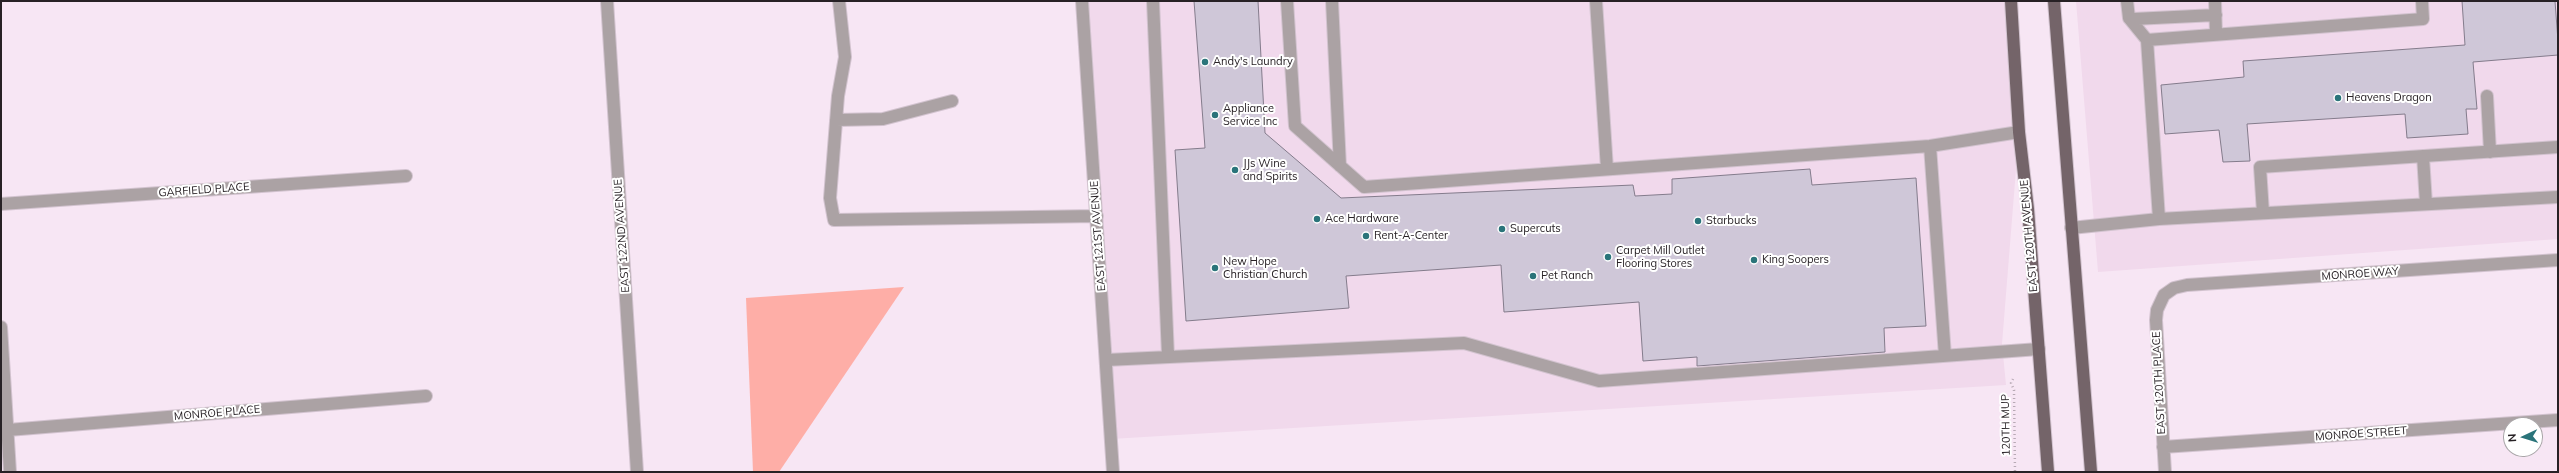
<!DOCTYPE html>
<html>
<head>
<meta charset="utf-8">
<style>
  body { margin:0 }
  #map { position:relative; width:2559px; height:473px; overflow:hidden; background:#f7e6f4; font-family:Mulish,sans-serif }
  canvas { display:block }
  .frame { position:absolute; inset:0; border:2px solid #272125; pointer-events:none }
  .north { position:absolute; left:2503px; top:417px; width:40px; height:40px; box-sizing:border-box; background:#fff; border:1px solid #a9a6a8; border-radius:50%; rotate:266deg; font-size:11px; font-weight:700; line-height:16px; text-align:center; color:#272125 }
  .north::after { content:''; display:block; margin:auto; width:14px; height:18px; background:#2a747a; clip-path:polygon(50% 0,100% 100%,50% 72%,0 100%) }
</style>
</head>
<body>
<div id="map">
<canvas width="2559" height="473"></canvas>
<div class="frame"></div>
<div class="north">N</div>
</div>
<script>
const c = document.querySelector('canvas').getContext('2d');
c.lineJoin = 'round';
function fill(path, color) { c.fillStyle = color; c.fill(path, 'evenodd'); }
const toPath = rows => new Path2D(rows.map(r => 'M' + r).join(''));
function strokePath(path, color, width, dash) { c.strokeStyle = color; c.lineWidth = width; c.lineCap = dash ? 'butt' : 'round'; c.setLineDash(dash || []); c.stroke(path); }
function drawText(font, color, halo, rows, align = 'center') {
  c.font = font + ' Mulish,sans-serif'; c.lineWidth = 4; c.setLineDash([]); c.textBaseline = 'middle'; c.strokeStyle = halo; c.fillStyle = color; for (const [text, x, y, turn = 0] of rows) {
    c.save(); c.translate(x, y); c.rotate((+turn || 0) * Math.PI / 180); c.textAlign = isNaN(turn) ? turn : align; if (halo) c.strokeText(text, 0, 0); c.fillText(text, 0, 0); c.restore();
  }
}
fill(toPath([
  [1082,1,2010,1,2019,132,2002,344,2006,385,1111,439],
  [2076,1,2558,1,2558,239,2098,272]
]), '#f1d9ec');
fill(toPath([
  [904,287,779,472,753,472,746,298]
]), '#feaea7');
const building = toPath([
  [1194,1,1258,1,1265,133,1341,198,1633,185,1635,196,1672,194,1672,179,1810,169,1812,185,1916,178,1926,326,1884,328,1885,352,1697,366,1697,357,1643,361,1639,302,1504,312,1501,265,1346,276,1349,308,1186,321,1175,150,1205,148,1194,1],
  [2462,1,2555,1,2558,41,2558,55,2473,62,2477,109,2466,109,2468,134,2407,138,2405,114,2247,124,2250,161,2223,162,2219,130,2165,134,2161,85,2244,77,2243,61,2465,45,2462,1]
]);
fill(building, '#cfc7d8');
strokePath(building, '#847c8c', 1);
const minor = toPath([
  [607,1,637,472],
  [839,1,845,57,838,96,830,198,834,220,1097,216],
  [1082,1,1113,472],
  [1153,1,1168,356],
  [1287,1,1295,126,1364,187,1930,146,2019,132],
  [1332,1,1340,166],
  [1596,1,1607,169],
  [2127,1,2129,18,2133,19,2216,15],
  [2215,1,2216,34],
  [2129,18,2147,40,2159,219],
  [2147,40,2423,19,2422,1],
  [2487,96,2490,152],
  [836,120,883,119,952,101],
  [1930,146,1945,356],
  [2423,156,2426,204],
  [1,204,406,176],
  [2263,213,2260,167,2558,147],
  [2071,228,2159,219,2558,197],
  [1,327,10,472],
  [1106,360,1464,343,1599,381,2039,349],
  [8,430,426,396],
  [2163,447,2558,420],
  [2165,472,2156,320,2157,310,2164,295,2174,288,2187,285,2558,260]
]);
const major = toPath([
  [2011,1,2019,132,2028,209,2048,472],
  [2054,1,2091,472]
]);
strokePath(minor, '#d2c3cf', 14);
strokePath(major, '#d2c3cf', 14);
strokePath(toPath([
  [2013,379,2011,383,2014,390,2015,472]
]), '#b8aab5', 2.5, [1, 3]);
strokePath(minor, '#aba2a4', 12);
strokePath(major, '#746469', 12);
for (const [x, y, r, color] of [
  [1205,62,4,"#2a747a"],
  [2338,98,4,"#2a747a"],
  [1215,115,4,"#2a747a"],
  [1235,170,4,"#2a747a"],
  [1317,219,4,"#2a747a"],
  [1698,221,4,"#2a747a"],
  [1502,229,4,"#2a747a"],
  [1366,236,4,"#2a747a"],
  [1608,257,4,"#2a747a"],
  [1754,260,4,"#2a747a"],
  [1215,268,4,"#2a747a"],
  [1533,276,4,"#2a747a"]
]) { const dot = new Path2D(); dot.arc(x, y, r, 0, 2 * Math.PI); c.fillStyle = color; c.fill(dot); strokePath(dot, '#fff', 1.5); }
drawText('11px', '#272125', '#fff', [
  ["Andy's Laundry",1213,62],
  ["Heavens Dragon",2346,98],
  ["Appliance",1223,109],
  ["Service Inc",1223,122],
  ["JJs Wine",1243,164],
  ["and Spirits",1243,177],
  ["Ace Hardware",1325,219],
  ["Starbucks",1706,221],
  ["Supercuts",1510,229],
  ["Rent-A-Center",1374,236],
  ["Carpet Mill Outlet",1616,251],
  ["Flooring Stores",1616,264],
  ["King Soopers",1762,260],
  ["New Hope",1223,262],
  ["Christian Church",1223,275],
  ["Pet Ranch",1541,276]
], 'left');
drawText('11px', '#272125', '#fff', [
  ["GARFIELD PLACE",204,190,-4],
  ["EAST 122ND AVENUE",622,236,-94],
  ["EAST 121ST AVENUE",1098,236,-94],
  ["EAST 120TH AVENUE",2029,236,-95],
  ["MONROE WAY",2360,274,-4],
  ["EAST 120TH PLACE",2159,383,-93],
  ["MONROE PLACE",217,413,-5],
  ["120TH MUP",2006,425,-91],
  ["MONROE STREET",2361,434,-4]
]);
</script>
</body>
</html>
